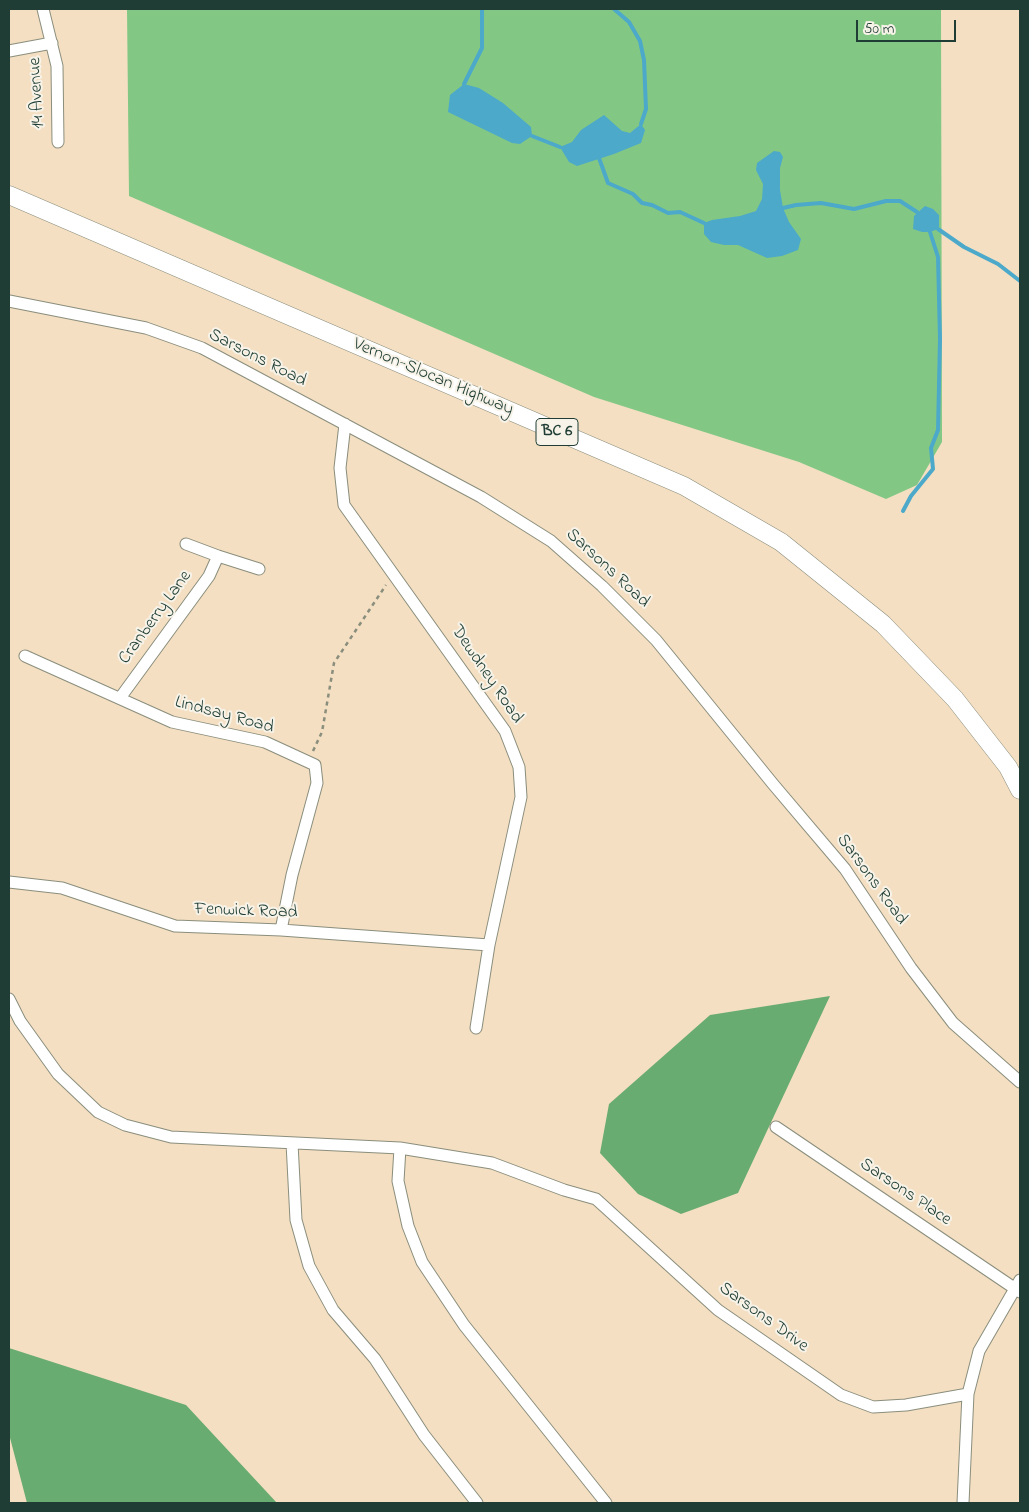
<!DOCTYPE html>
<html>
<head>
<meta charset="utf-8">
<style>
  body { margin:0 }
  #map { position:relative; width:1029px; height:1512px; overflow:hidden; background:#f4dfc3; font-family:"Indie Flower",sans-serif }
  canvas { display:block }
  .frame { position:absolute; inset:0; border:10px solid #1f3d34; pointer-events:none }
  .scale { position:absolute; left:856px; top:20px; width:100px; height:22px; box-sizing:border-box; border:2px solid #1f3d34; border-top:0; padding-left:6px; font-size:15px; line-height:18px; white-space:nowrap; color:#1f3d34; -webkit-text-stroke:4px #f7f3e8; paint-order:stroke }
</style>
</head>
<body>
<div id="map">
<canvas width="1029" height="1512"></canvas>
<div class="frame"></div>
<div class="scale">50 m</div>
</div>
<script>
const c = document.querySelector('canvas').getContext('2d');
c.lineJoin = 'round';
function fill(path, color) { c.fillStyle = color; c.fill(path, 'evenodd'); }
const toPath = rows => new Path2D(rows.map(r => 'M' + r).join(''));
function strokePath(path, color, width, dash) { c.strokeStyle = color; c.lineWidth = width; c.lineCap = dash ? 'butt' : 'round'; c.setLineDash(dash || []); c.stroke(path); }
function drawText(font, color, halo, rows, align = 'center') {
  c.font = font + ' "Indie Flower",sans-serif'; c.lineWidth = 4; c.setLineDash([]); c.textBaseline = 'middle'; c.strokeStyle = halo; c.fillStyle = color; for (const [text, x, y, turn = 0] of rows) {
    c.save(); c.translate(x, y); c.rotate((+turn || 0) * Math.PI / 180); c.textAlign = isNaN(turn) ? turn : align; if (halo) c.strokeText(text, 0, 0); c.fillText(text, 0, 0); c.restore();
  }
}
fill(toPath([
  [127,9,941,9,942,442,917,485,886,499,799,462,594,397,129,196]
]), '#82c884');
fill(toPath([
  [830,996,738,1193,681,1214,638,1194,600,1153,609,1104,710,1015],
  [9,1348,186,1405,277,1503,27,1503,9,1434]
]), '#69ac72');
fill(toPath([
  [464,84,479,88,503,103,531,127,532,136,520,144,512,143,448,112,450,95],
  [604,115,622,131,630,133,641,124,645,130,641,143,614,154,577,166,569,162,560,147,572,142,581,130],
  [774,151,780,152,783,157,780,168,780,190,783,208,789,222,801,239,798,250,782,256,767,258,738,245,724,245,711,242,704,234,704,223,712,220,740,216,756,211,762,199,763,184,756,170,757,163],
  [925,206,933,209,939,215,939,226,938,229,930,232,922,232,913,229,914,216]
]), '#4ca9ca');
strokePath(toPath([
  [614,9,629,22,640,41,644,60,646,109,641,124],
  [464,84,482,48,482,9],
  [532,136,560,147],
  [599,158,608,183,633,194,642,203,652,205,668,213,680,212,704,223],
  [783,208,796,205,821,203,854,209,886,201,900,201,917,212],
  [938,229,964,247,998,264,1020,281],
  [903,511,911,496,933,469,931,448,938,430,940,339,938,257,930,232]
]), '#4ca9ca', 4);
const street = toPath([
  [43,9,57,66,58,142],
  [9,51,52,43],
  [9,301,146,328,202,348,481,497,551,541,602,586,656,640,773,784,845,869,911,968,953,1023,1020,1082],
  [345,424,340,468,344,505,505,731,519,767,521,797,489,945,476,1028],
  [186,544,218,556,259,569],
  [25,656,172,722,265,742,315,765,317,783,292,875,281,930],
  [120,698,209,576,218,556],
  [9,882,62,888,175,926,281,930,489,945],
  [9,999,20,1021,58,1074,98,1112,125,1125,171,1137,400,1148,492,1163,564,1190,596,1199,718,1310,841,1395,873,1407,906,1405,968,1394],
  [776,1127,1020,1292],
  [292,1143,296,1220,309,1266,333,1310,375,1359,424,1435,477,1503],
  [400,1148,398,1181,408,1226,422,1262,464,1325,606,1503],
  [963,1503,968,1394,979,1351,1020,1280]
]);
const primary = toPath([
  [9,195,684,486,781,542,883,624,955,699,1008,767,1020,790]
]);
strokePath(street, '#8a8e7c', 13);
strokePath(primary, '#8a8e7c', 19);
strokePath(toPath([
  [313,751,322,732,334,663,386,585]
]), '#8a8e7c', 2.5, [4, 4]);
strokePath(street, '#fff', 11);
strokePath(primary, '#fff', 18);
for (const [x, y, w] of [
  [557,432,42]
]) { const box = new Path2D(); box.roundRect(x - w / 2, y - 13.5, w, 27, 4); c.fillStyle = '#f7f3e8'; c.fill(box); strokePath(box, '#1f3d34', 1); }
drawText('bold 16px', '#1f3d34', null, [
  ["BC 6",557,432]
]);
drawText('18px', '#1f3d34', '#f7f3e8', [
  ["14 Avenue",38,93,-93],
  ["Sarsons Road",257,359,27],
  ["Vernon-Slocan Highway",433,378,23],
  ["Sarsons Road",607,569,43],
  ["Cranberry Lane",156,618,-54],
  ["Dewdney Road",486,675,56],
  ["Lindsay Road",224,716,15],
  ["Sarsons Road",871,880,54],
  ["Fenwick Road",246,912,2],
  ["Sarsons Place",905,1193,34],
  ["Sarsons Drive",763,1318,36]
]);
</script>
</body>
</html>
